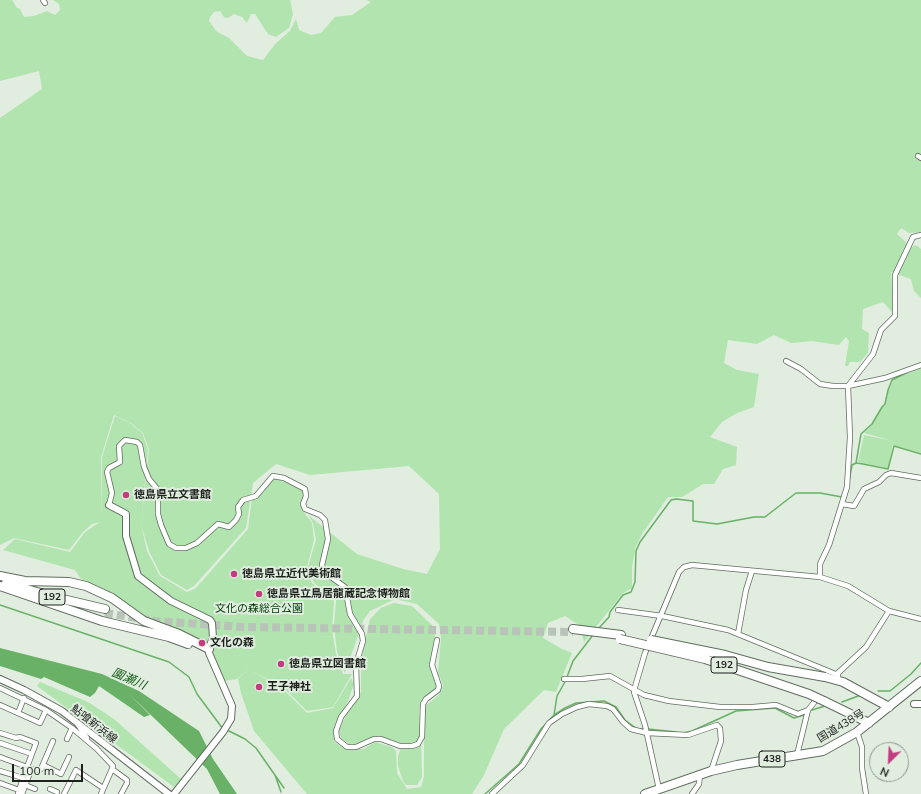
<!DOCTYPE html>
<html>
<head>
<meta charset="utf-8">
<style>
  body { margin:0 }
  #map { position:relative; width:921px; height:794px; overflow:hidden; background:#e0eddf; font-family:Mulish,sans-serif }
  canvas { display:block }
  .north { position:absolute; left:869px; top:742px; width:40px; height:40px; box-sizing:border-box; background:#e0eddf; border:1px solid #929b91; border-radius:50%; rotate:204deg; font-size:11px; font-weight:700; line-height:16px; text-align:center; color:#1d211c }
  .north::after { content:''; display:block; margin:auto; width:14px; height:18px; background:#c23d80; clip-path:polygon(50% 0,100% 100%,50% 72%,0 100%) }
  .scale { position:absolute; left:12px; top:764px; width:71px; height:18px; box-sizing:border-box; border:2px solid #1d211c; border-top:0; padding-left:5px; font-size:12px; line-height:14px; white-space:nowrap; color:#1d211c; -webkit-text-stroke:3px #e0eddf; paint-order:stroke }
</style>
</head>
<body>
<div id="map">
<canvas width="921" height="794"></canvas>
<div class="north">N</div>
<div class="scale">100 m</div>
</div>
<script>
const c = document.querySelector('canvas').getContext('2d');
c.lineJoin = 'round';
function fill(path, color) { c.fillStyle = color; c.fill(path, 'evenodd'); }
const toPath = rows => new Path2D(rows.map(r => 'M' + r).join(''));
function strokePath(path, color, width, dash) { c.strokeStyle = color; c.lineWidth = width; c.lineCap = dash ? 'butt' : 'round'; c.setLineDash(dash || []); c.stroke(path); }
function drawText(font, color, halo, rows, align = 'center') {
  c.font = font + ' Mulish,"Noto Sans JP",sans-serif'; c.lineWidth = 4; c.setLineDash([]); c.textBaseline = 'middle'; c.strokeStyle = halo; c.fillStyle = color; for (const [text, x, y, turn = 0] of rows) {
    c.save(); c.translate(x, y); c.rotate((+turn || 0) * Math.PI / 180); c.textAlign = isNaN(turn) ? turn : align; if (halo) c.strokeText(text, 0, 0); c.fillText(text, 0, 0); c.restore();
  }
}
fill(toPath([
  [0,0,12,0,17,8,20,9,24,17,34,16,47,11,55,15,60,10,59,4,53,0,290,0,293,14,289,28,276,37,268,34,255,14,251,14,247,23,242,17,234,14,228,18,224,17,220,11,214,12,210,17,209,21,217,32,229,38,247,56,263,60,276,43,290,31,296,19,299,30,311,35,321,33,335,17,352,15,371,2,366,0,921,0,921,232,909,233,901,228,897,234,911,247,916,245,921,249,921,298,914,291,911,279,891,272,893,304,892,312,883,302,863,309,862,329,869,333,868,353,860,362,850,362,848,366,845,366,849,341,846,337,839,345,812,341,791,343,774,335,757,344,728,340,724,363,737,370,759,374,754,407,737,413,722,422,710,437,737,447,736,465,723,469,714,484,703,484,682,497,668,497,642,534,636,546,632,567,632,588,623,593,584,642,579,625,565,616,548,623,543,638,562,649,572,653,556,692,544,690,504,729,484,775,472,794,307,794,254,731,241,693,238,679,248,669,237,679,224,681,216,664,212,647,154,623,105,589,81,579,75,570,3,550,15,539,70,552,85,532,100,522,92,524,83,532,69,550,14,538,0,545,0,118,42,89,39,71,0,81],
  [114,415,131,423,143,433,149,449,141,524,149,551,161,575,187,590,194,586,246,528,253,483,276,464,310,475,409,466,439,494,440,549,427,574,403,569,357,554,308,515,313,523,316,540,308,567,314,583,336,600,334,626,337,652,345,673,363,621,370,611,395,599,417,604,439,624,441,638,438,672,443,685,439,695,424,707,424,777,421,787,407,789,397,773,396,751,392,747,375,742,364,749,347,750,334,742,335,724,348,701,354,684,351,678,333,708,307,713,281,687,249,670,282,686,307,711,333,707,352,674,343,674,336,654,332,630,334,601,312,583,307,567,314,540,312,523,303,511,300,503,304,495,302,489,275,478,270,480,264,492,256,498,252,498,248,529,195,589,187,592,160,576,147,551,141,524,148,449,142,433,130,423,115,416,102,457,102,521,101,457],
  [921,368,921,453,893,445,893,443,888,468,858,462,864,435,893,441,864,433,872,425,882,407,886,405,888,391,894,379],
  [394,603,412,606,436,629,430,665,432,674,438,686,437,690,422,700,419,710,420,737,416,743,401,743,380,736,354,744,349,744,341,738,339,731,345,717,361,692,361,659,370,619,381,608],
  [40,682,88,702,114,719,181,779,174,787,37,686],
  [421,741,422,777,417,785,406,785,403,781,398,766,398,756,401,748]
]), '#b1e4ae');
fill(toPath([
  [0,648,102,674,139,691,199,731,213,759,237,794,220,794,207,769,128,693,150,715,144,717,99,686,95,693,90,697,44,677,41,679,0,666]
]), '#69b167');
strokePath(toPath([
  [856,463,861,434,872,424,882,407,885,404,888,390,892,380,908,372],
  [846,497,852,465,856,463,863,464,888,469,894,446,921,454],
  [0,605,169,662,189,677,197,694,223,729],
  [598,629,609,617,610,612,623,595,631,592,635,582,636,551,640,542,671,500,676,499,693,501,693,521,717,524,754,517,765,517,796,493,820,493,842,497],
  [567,677,573,661,593,635],
  [878,691,890,691,911,674,921,663],
  [842,702,861,695],
  [812,710,825,706],
  [554,715,557,696,566,680],
  [648,729,676,732],
  [227,730,245,739,256,748,284,788],
  [683,733,692,731,736,711,775,708,794,718,804,715],
  [275,775,281,792],
  [485,794,519,764,541,729,554,715,565,708,576,703,604,701,616,707,625,720,637,729,644,729]
]), '#69b167', 1.5);
strokePath(toPath([
  [105,613,155,621,242,627,573,632]
]), '#b9c4b8', 8, [8, 4]);
const street = toPath([
  [43,0,45,3],
  [918,156,921,158],
  [786,361,801,369,820,384,833,386,848,386,885,378,921,365],
  [842,504,854,506,864,489,879,482,886,475,891,473,921,478],
  [109,505,112,493,107,472,109,468,120,462,119,446,125,440,137,442,140,445,144,467,149,479,158,490,158,514,161,525,169,544,176,548,186,548,197,543,218,524,229,527,236,520,239,514,238,507,243,500,256,496,273,476,284,478,305,489,306,496,303,504,305,509,320,515,325,520,328,539,322,565,324,572,345,587,350,614,362,634,363,641,356,664,357,696,341,717,336,731,337,739,347,747,356,747,374,739,381,739,400,746,412,746,418,744,422,737,423,704,426,699,438,690,439,686,432,665,437,640],
  [820,577,820,564,829,545,847,487,850,437,848,386,873,354,881,330,895,316,895,275,913,237,921,235],
  [618,610,662,616,728,630,838,675],
  [738,634,746,590,752,571],
  [838,677,838,673,866,647,889,611],
  [564,679,582,679,610,676,644,695,669,701,720,707,753,707,776,705,798,714,808,710],
  [0,688,46,710,72,728,97,749],
  [0,705,40,723,46,710],
  [18,713,24,698],
  [78,725,87,738],
  [857,732,862,747,862,768,866,794],
  [0,733,16,738,20,737,36,743,27,767,0,757],
  [67,739,72,728],
  [0,743,32,754],
  [96,748,113,766,112,769],
  [797,755,808,710,816,700],
  [43,765,61,774,69,757],
  [0,771,23,778,18,794],
  [23,778,27,767],
  [0,783,19,790],
  [25,785,35,789],
  [50,789,57,792],
  [659,789,645,725,634,692,635,687,645,653,679,572,684,567,692,565,820,577,848,586,889,611,921,619],
  [22,794,31,770,41,769,53,741],
  [64,794,76,770,103,788],
  [101,794,112,769,127,780,127,783,121,794],
  [492,794,523,765,549,723,562,714,577,707,589,704,607,706,613,709,623,722,631,729,647,733,688,735,717,725,720,728,721,741,711,771],
  [692,794,699,784,700,775]
]);
const secondary = toPath([
  [109,505,126,514,126,536,138,576,171,601,210,620,212,623,213,638,210,645,209,653,232,706,231,719,223,732,174,794],
  [0,679,24,690,62,711,169,794],
  [914,704,921,704]
]);
const highway = toPath([
  [0,576,25,581,69,582,86,586,112,598,144,621,179,634,209,649],
  [6,583,54,597,105,609],
  [0,586,102,621,169,637,188,644],
  [573,629,621,635],
  [825,677,843,682,889,707],
  [824,701,869,723],
  [645,794,711,771,737,765,823,751,857,732,921,681]
]);
strokePath(street, '#616d60', 6);
strokePath(secondary, '#616d60', 8);
strokePath(highway, '#616d60', 10);
strokePath(street, '#fff', 4.5);
strokePath(secondary, '#fff', 6);
strokePath(highway, '#fff', 8);
const highwayBridge = toPath([
  [620,639,705,659,809,694,824,701],
  [651,640,725,655,768,667,825,677]
]);
strokePath(highwayBridge, '#616d60', 10, []);
strokePath(highwayBridge, '#fff', 8);
for (const [x, y, r, color] of [
  [126,495,4,"#c23d80"],
  [234,574,4,"#c23d80"],
  [259,594,4,"#c23d80"],
  [202,643,4,"#c23d80"],
  [281,664,4,"#c23d80"],
  [259,687,4,"#c23d80"]
]) { const dot = new Path2D(); dot.arc(x, y, r, 0, 2 * Math.PI); c.fillStyle = color; c.fill(dot); strokePath(dot, '#e0eddf', 1.5); }
for (const [x, y, w] of [
  [52,597,26],
  [724,665,26],
  [772,759,26]
]) { const box = new Path2D(); box.roundRect(x - w / 2, y - 8, w, 16, 3); c.fillStyle = '#e0eddf'; c.fill(box); strokePath(box, '#1d211c', 1); }
drawText('bold 10px', '#1d211c', null, [
  ["192",52,597],
  ["192",724,665],
  ["438",772,759]
]);
drawText('bold 11px', '#1d211c', '#e0eddf', [
  ["徳島県立文書館",134,495],
  ["徳島県立近代美術館",242,574],
  ["徳島県立鳥居龍蔵記念博物館",267,594],
  ["文化の森",210,643],
  ["徳島県立図書館",289,664],
  ["王子神社",267,687]
], 'left');
drawText('11px', '#043a07', '#e0eddf', [
  ["文化の森総合公園",259,609]
]);
drawText('11px', '#1d211c', '#e0eddf', [
  ["鮎喰新浜線",94,724,38],
  ["国道438号",841,726,-31]
]);
drawText('italic 12px', '#105c13', '#e0eddf', [
  ["園瀬川",129,679,23]
]);
</script>
</body>
</html>
